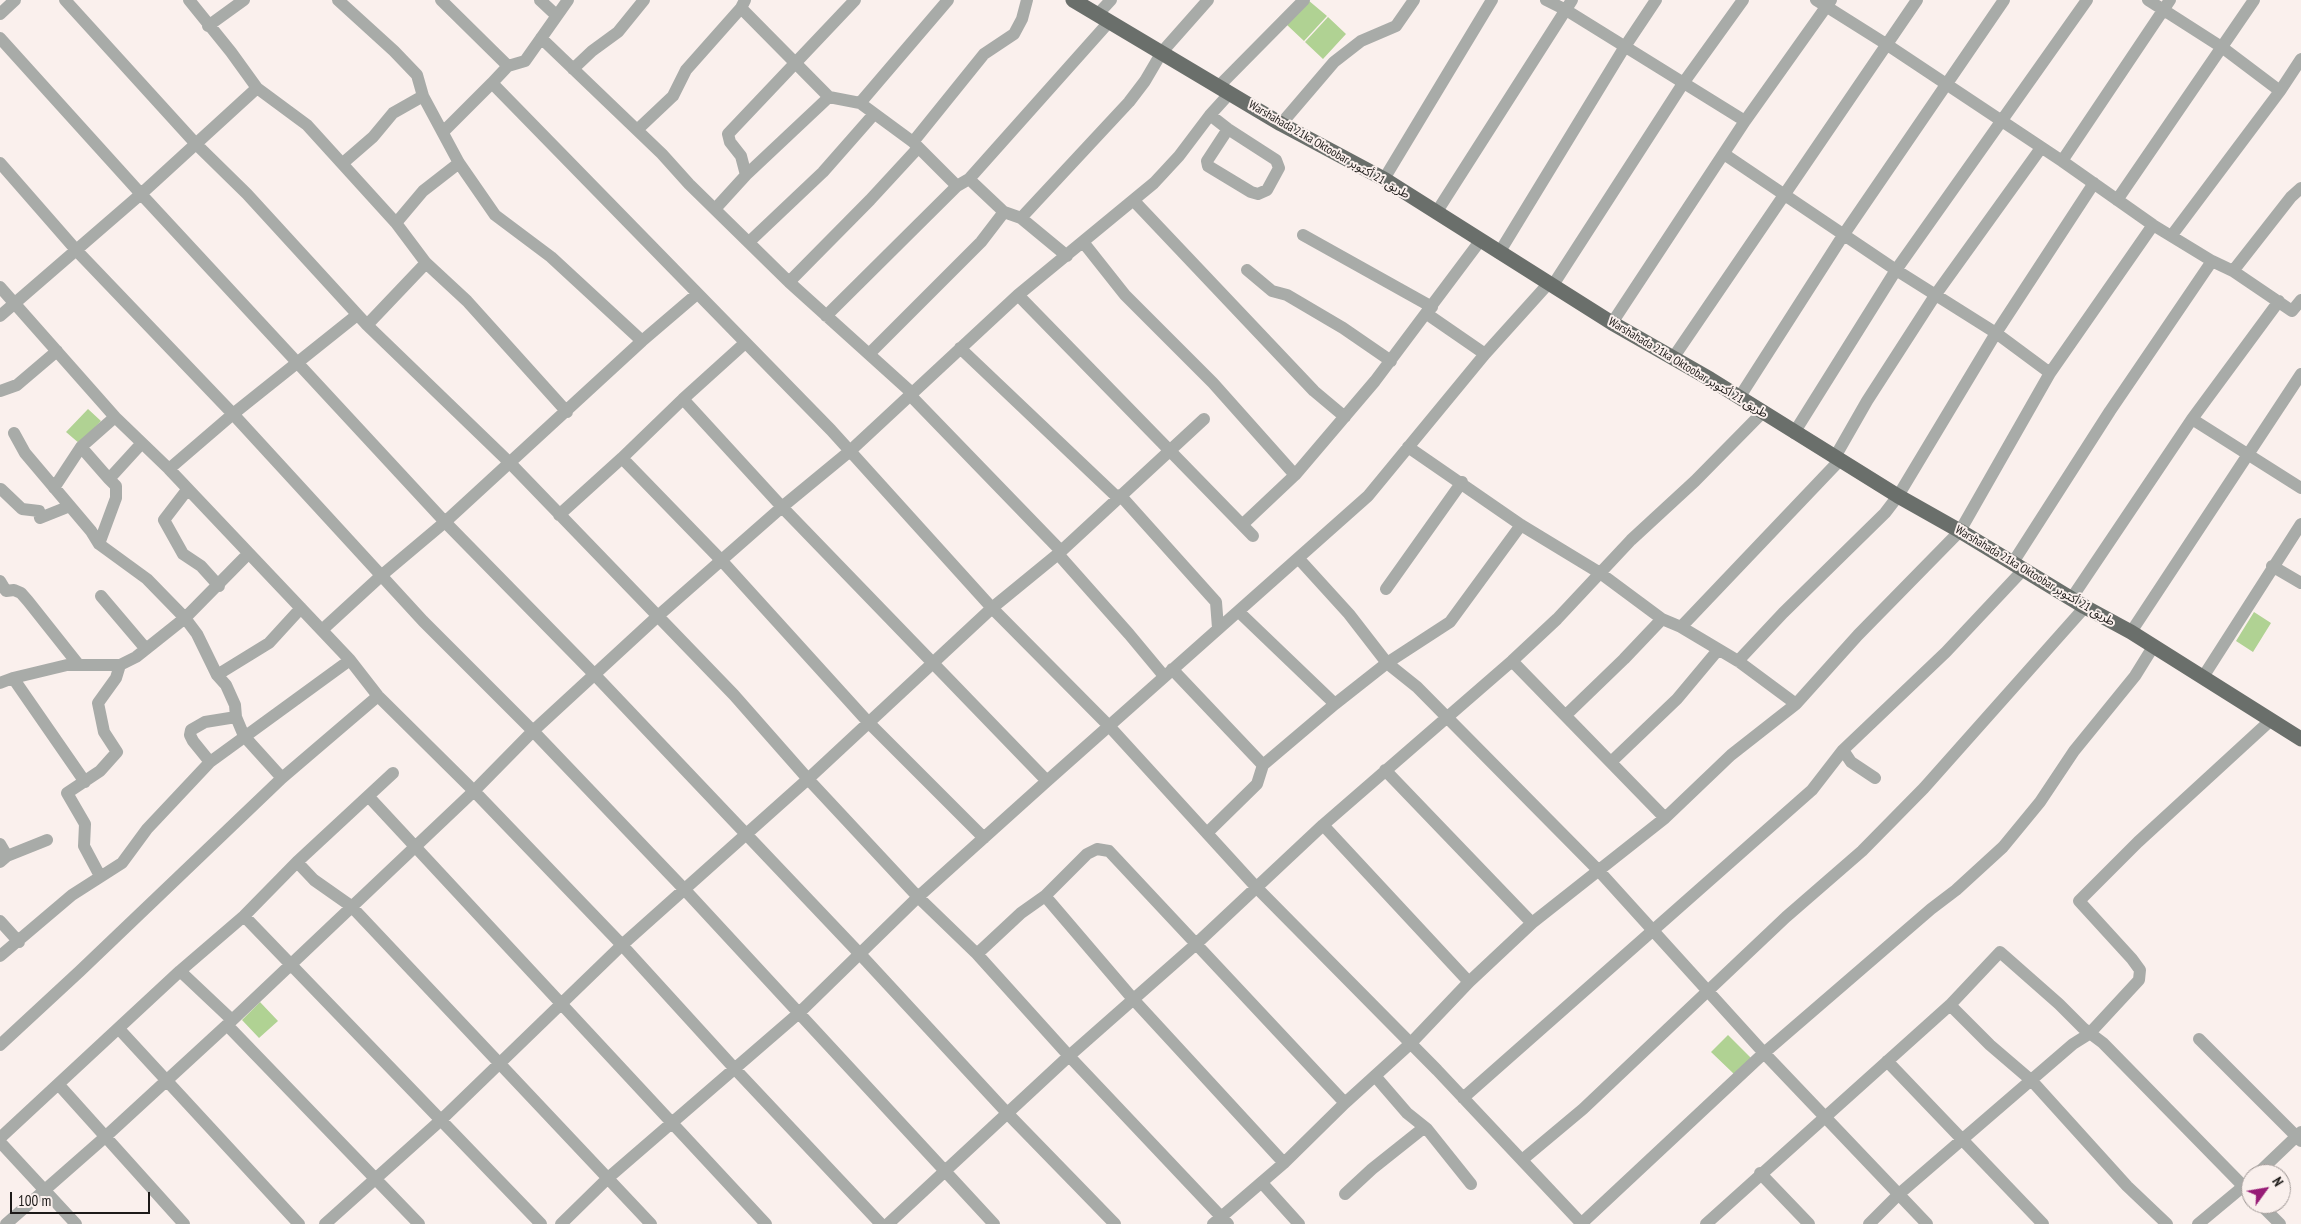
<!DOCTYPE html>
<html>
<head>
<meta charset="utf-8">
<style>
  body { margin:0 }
  #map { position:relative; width:2301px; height:1224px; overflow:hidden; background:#faf0ed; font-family:"PT Sans Narrow",sans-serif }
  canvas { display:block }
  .north { position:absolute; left:2241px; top:1164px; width:50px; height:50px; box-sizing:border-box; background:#faf0ed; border:1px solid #a29a98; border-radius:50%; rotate:58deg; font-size:14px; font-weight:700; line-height:20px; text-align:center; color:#1d1a18 }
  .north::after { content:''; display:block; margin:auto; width:18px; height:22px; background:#971c76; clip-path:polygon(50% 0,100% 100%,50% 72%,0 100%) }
  .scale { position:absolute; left:10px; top:1192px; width:140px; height:22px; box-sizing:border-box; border:2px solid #1d1a18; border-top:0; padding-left:6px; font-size:15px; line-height:18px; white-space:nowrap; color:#1d1a18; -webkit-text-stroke:4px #faf0ed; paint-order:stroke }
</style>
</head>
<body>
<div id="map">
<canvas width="2301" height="1224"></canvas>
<div class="north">N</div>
<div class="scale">100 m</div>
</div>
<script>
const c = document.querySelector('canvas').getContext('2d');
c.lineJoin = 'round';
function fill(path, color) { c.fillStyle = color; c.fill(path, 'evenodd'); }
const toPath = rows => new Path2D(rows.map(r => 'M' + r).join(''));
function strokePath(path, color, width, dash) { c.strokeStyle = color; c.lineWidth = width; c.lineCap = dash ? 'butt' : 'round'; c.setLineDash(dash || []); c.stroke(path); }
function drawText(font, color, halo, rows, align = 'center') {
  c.font = font + ' "PT Sans Narrow","Noto Sans Arabic",sans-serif'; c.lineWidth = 4; c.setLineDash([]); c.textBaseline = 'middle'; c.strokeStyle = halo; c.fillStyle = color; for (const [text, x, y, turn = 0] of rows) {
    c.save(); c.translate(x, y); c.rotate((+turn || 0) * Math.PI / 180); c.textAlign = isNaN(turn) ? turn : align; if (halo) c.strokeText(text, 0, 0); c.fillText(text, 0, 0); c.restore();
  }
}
fill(toPath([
  [1308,0,1327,16,1304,41,1286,24],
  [1328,17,1346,34,1323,59,1305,42],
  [88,409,101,421,80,444,66,432],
  [2254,612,2271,623,2253,652,2236,641],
  [260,1002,278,1021,259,1038,242,1020],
  [1728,1035,1751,1058,1734,1074,1711,1052]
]), '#b0d293');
strokePath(toPath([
  [65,0,196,144,247,194,367,325,510,463,734,695,808,779,918,897,977,954,1069,1056,1228,1224],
  [189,0,231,52,257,88,307,125,396,223,426,263,467,301,567,412],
  [338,0,394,51,417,75,423,96,459,163,495,215,551,257,642,341],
  [441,0,508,66],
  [540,0,556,15],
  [568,0,525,61,508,66,492,83,831,430,992,608,1109,726,1256,887,1437,1070,1582,1224],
  [745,0,741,8,829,97,860,103],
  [948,0,860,103,913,142,957,186],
  [1546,0,1566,10,1745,121],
  [1816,0,1886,44,2062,161,2153,225,2212,261,2233,271,2291,197,2301,188],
  [2148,0,2223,48,2280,91],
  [0,14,15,0],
  [1098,14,1111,0],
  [208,26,244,0],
  [0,38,141,194,445,522,594,674,859,953,1008,1114,1115,1224],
  [541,38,662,154,689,184,789,282,912,393],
  [573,69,592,51,618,32,644,0],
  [1219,86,1304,0],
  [1210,115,1228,129,1276,160,1279,168,1267,190,1258,194,1251,192,1208,166,1207,161,1228,129],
  [1281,124,1334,62,1361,41,1396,26,1414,0],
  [637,130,673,96,686,70,741,8],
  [443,132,492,83],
  [913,142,984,54,1014,34,1022,19,1027,0],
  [1724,154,1896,270,1996,333,2050,373],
  [2062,161,2170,0],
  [0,163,77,251,233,414,423,621,533,731,685,890,994,1224],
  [343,163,373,137,393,113,423,96],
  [746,175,829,97],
  [969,179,1004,212,1021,218,1067,256],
  [1384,179,1492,0],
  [2117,200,2254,0],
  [1134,201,1314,391,1345,417],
  [715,209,746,175,741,156,730,142,728,134,855,0],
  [1436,213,1572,0],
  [1021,218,1129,102,1145,81,1162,52,1208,0],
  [396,223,423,191,459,163],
  [1303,235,1432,307],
  [2172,235,2280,91,2301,59],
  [749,242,823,172,874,114],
  [1083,242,1125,295,1213,383,1295,475],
  [1499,253,1624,48,1656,0],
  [1247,270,1272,291,1287,295,1343,328,1391,361],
  [2233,271,2292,311,2301,300],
  [789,282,870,200,918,148],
  [1553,285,1684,82,1743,0],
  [0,287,115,417,169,469,350,660,378,696,474,791,622,945,735,1069,881,1224],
  [1018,295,1253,536],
  [1427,314,1485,354],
  [0,316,141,194,257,88],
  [826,316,957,186,969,179,1109,22],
  [1612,323,1745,121,1831,0],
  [367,325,426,263],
  [960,348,1118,498],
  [870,353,981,242,1004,212],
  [1673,358,1917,0],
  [0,391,17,385,57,351],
  [910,395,1061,551],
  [1739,398,1844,234,2004,0],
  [683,399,782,507,1047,781],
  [2192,419,2301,488],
  [14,433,25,453,91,531,99,544,147,579,185,618,197,634,217,675,226,685,235,705,236,717,244,736,282,778],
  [1794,433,1896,270,2087,0],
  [81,447,109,479,141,444],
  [1408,447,1521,525,1600,573,1662,619,1681,627,1738,661,1796,704],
  [1835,457,1867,401,1936,294,2041,148],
  [622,458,722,561,868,722,984,838],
  [169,469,233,414,357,315],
  [54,488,81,447,115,417],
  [1,489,22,509,39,511,40,518,70,506],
  [187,490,164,520,183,554,201,566,219,586],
  [1120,495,1216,602,1218,628],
  [559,515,622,458,683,399,745,343],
  [1242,525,1295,475,1375,381,1480,241],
  [99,544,116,498,116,486,109,479],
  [1058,554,1129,634,1164,676],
  [1299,559,1349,614,1387,663,1417,687,1599,871,1764,1053,1927,1224],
  [2012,564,2110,411,2212,261],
  [2272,566,2301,583],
  [0,581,6,591,14,590,21,593,28,601,78,664],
  [1386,589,1462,482],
  [101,596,146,649],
  [2071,599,2192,419,2279,301],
  [1239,612,1335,704],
  [1681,627,1840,460],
  [322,630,382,575,445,522,642,341,697,294],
  [2131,632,2301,374],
  [1512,661,1665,818],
  [1738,661,1783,613,1885,513,1898,496,1996,333,2094,183],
  [1172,669,1263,765],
  [217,675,269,643,301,608],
  [2203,677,2301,524],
  [13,678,85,782],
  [0,683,13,678,67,665,120,665,136,657,185,618,248,554],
  [1566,715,1624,659,1662,619],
  [1843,750,1851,762,1875,778],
  [210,762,193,741,190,735,191,730,205,722,236,717],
  [1611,762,1677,699,1718,650],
  [1385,770,1532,923],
  [369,797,766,1224],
  [1323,825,1469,982],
  [1207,833,1257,784,1263,765,1335,704,1387,663,1450,622,1521,525],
  [0,844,7,856],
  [0,862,7,856,47,840],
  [297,862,314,880,351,906,651,1224],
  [100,876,84,846,85,824,67,793,100,771,117,752,104,732,98,703,116,678,120,665],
  [1045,896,1133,999,1284,1163],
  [244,916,541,1224],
  [0,921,19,942],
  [977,954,1021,913,1045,896,1087,854,1097,849,1109,851,1345,1103],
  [0,956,72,895,122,863,147,829,210,762,350,660],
  [180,971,232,1020],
  [1950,1005,1990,1045,2032,1081,2127,1186,2167,1224],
  [227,1025,419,1224],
  [119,1029,299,1224],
  [2199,1039,2301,1141],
  [0,1045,80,971,282,778,378,696],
  [1887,1061,2043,1224],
  [1375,1076,1407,1113,1427,1129,1471,1184],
  [59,1085,184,1224],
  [1463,1098,1812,790,1843,750,1946,652,2023,570],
  [0,1138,180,971,244,916,297,862,393,773],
  [0,1142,76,1224],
  [1522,1160,1583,1109,1786,917,1862,851,1924,788,2085,607],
  [1760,1173,1809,1224],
  [2257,1174,2301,1132],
  [1262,1183,1299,1224],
  [1345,1194,1372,1169,1421,1130,1427,1129],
  [2260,1204,2280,1224],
  [6,1224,104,1138,227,1025,474,791,533,731,659,615,782,507,850,451,1018,295,1154,183,1179,156,1210,115,1230,93],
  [325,1224,441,1120,622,945,808,779,992,608,1058,554,1204,419],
  [561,1224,608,1178,799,1013,918,897,1047,781,1368,496,1485,354,1549,283],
  [888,1224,1069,1056,1195,945,1323,825,1512,661,1557,619,1631,540,1695,481,1762,413],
  [1213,1224,1284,1163,1345,1103,1410,1044,1469,982,1532,923,1665,818,1731,755,1796,704,1858,635,1960,531,2050,373,2153,225],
  [1581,1224,1764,1053,1931,909,1956,890,2003,847,2040,802,2074,751,2135,676,2153,647],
  [1706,1224,1950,1005,2000,952,2059,1004,2083,1028,2103,1043,2251,1194],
  [1869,1224,1899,1194,2073,1044,2089,1034,2139,980,2140,970,2132,959,2079,901,2138,842,2271,720],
  [2198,1224,2251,1180]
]), '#a8aba8', 12);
strokePath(toPath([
  [1073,0,1281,124,1384,179,1612,323,1710,379,1898,496,1960,531,2085,607,2131,632,2301,739]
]), '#6a6f6b', 15);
drawText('12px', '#1d1a18', '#faf0ed', [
  ["Warshahada 21ka Oktoobar طريق 21 أكتوبر",1329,150,30],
  ["Warshahada 21ka Oktoobar طريق 21 أكتوبر",1688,368,31],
  ["Warshahada 21ka Oktoobar طريق 21 أكتوبر",2035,576,31]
]);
</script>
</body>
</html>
